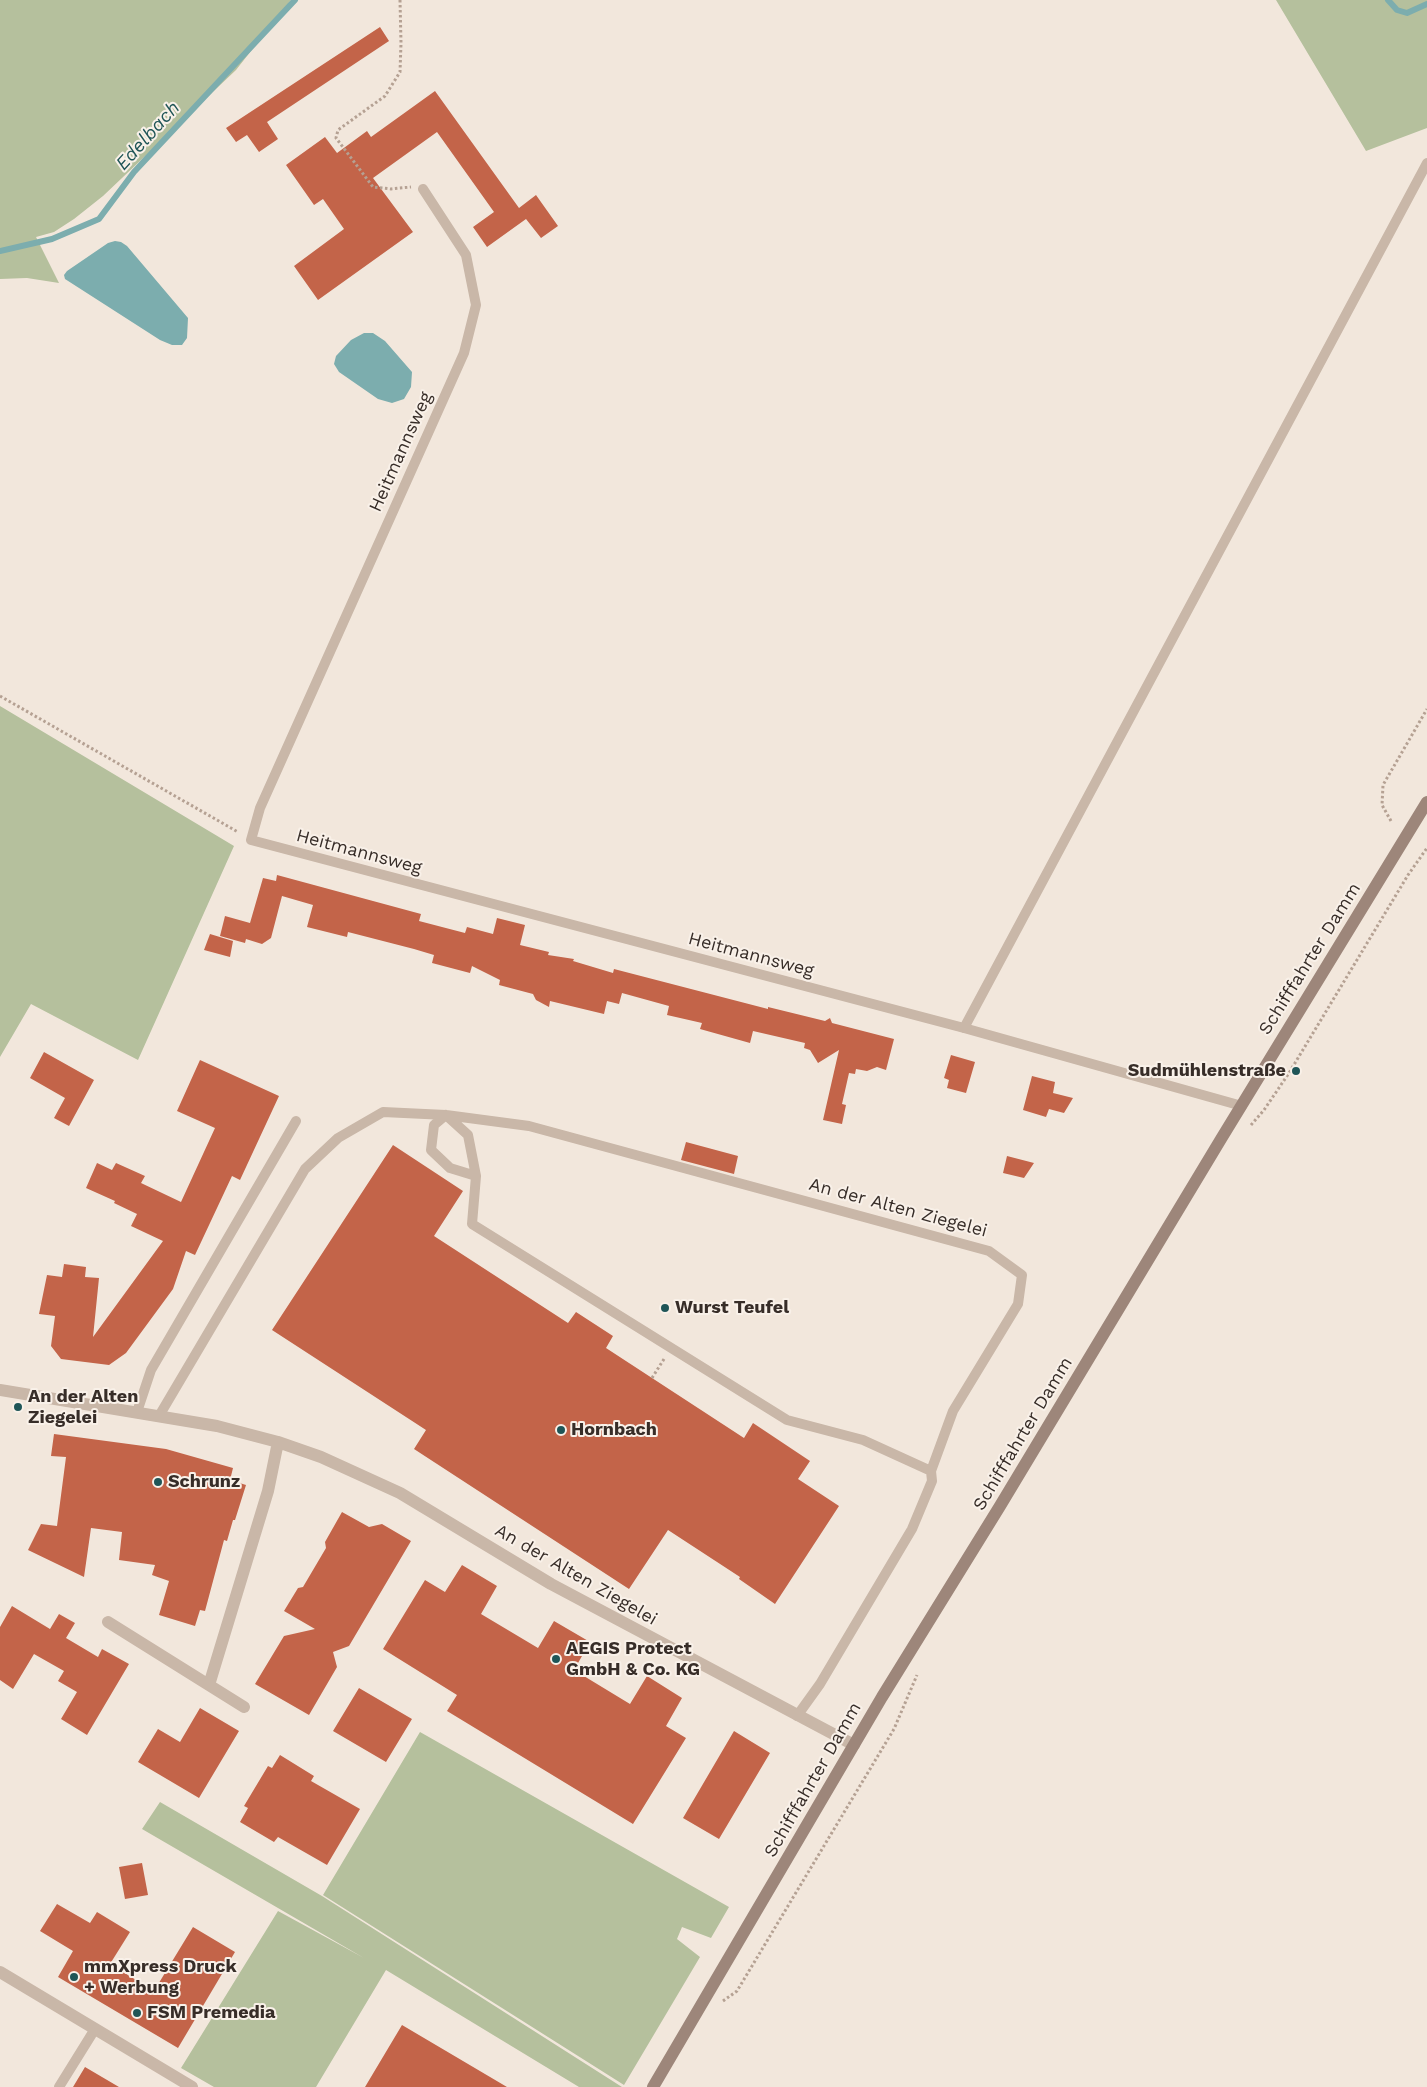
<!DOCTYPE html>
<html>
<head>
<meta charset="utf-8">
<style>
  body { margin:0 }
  canvas { display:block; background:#f2e7dc }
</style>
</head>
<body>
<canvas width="1427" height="2087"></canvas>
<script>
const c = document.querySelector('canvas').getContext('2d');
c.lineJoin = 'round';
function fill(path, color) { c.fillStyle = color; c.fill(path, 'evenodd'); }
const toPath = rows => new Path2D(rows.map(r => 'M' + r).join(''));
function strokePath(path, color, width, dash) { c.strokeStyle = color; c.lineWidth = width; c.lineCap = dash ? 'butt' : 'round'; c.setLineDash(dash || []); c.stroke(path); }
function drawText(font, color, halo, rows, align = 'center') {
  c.font = font + ' "Work Sans",sans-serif'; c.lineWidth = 4; c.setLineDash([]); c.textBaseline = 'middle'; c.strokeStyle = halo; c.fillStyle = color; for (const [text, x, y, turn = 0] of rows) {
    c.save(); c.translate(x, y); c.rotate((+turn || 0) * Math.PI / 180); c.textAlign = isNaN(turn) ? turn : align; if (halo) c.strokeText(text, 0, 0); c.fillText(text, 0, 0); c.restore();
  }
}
fill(toPath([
  [0,0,291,0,236,70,103,196,74,219,54,232,36,237,59,283,27,278,0,279],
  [1276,0,1427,0,1427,128,1366,151],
  [0,706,234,846,138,1060,31,1004,0,1057],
  [420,1732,729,1907,711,1938,682,1927,677,1939,700,1957,624,2085,323,1895],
  [160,1802,322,1896,622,2087,579,2087,386,1970,316,2087,214,2087,181,2068,278,1911,364,1958,142,1829]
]), '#b5c09d');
fill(toPath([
  [115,241,121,242,127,246,188,318,187,338,182,345,172,345,160,340,65,279,64,275,67,271,108,243],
  [364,333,373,333,385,341,412,372,411,387,404,399,392,403,378,399,339,372,334,364,336,356,351,340]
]), '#7cadae');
strokePath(toPath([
  [1388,0,1397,10,1407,13,1427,4],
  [0,251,52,239,99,219,134,172,295,0]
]), '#7cadae', 6);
fill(toPath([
  [380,27,389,41,267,122,278,139,259,152,247,135,236,142,226,128],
  [435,91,519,208,536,195,558,226,541,238,526,219,487,247,473,227,494,212,437,132,373,178,413,232,318,300,294,266,344,229,323,199,314,205,286,165,325,137,337,153,367,131,371,137],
  [277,875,421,914,419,921,465,933,467,927,493,934,497,918,525,925,520,945,549,952,548,955,574,959,573,961,613,973,614,969,768,1009,768,1007,825,1021,830,1018,832,1023,894,1039,886,1070,877,1067,867,1071,856,1069,855,1074,849,1073,842,1104,846,1105,842,1124,823,1120,839,1050,818,1063,810,1050,804,1048,805,1043,753,1031,750,1043,700,1029,702,1023,667,1015,669,1006,622,993,619,1004,607,1001,604,1014,550,1001,549,1007,536,1000,533,994,499,985,500,980,472,966,470,973,432,963,434,955,414,949,348,932,347,937,307,927,313,905,282,896,271,938,262,944,246,939,245,943,220,936,225,916,250,923,263,878,276,881],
  [210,934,233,941,230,957,204,950],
  [44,1052,94,1080,69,1126,54,1118,65,1098,30,1078],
  [951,1055,975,1062,966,1093,947,1088,949,1080,944,1078],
  [200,1060,279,1096,240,1180,232,1176,195,1255,186,1251,173,1289,126,1353,109,1365,61,1359,51,1346,55,1316,39,1314,47,1275,62,1277,64,1264,86,1267,85,1277,99,1278,93,1337,163,1241,131,1226,137,1214,114,1203,115,1201,86,1188,97,1163,112,1170,116,1163,145,1176,141,1183,181,1202,215,1128,177,1111],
  [1032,1076,1055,1082,1053,1093,1073,1098,1064,1113,1049,1109,1046,1117,1023,1110],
  [686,1142,738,1156,734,1174,681,1160],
  [393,1145,463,1191,434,1236,568,1323,576,1312,613,1336,606,1348,744,1438,753,1423,810,1461,798,1479,839,1506,775,1604,739,1579,740,1577,668,1530,629,1589,414,1449,426,1430,272,1330],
  [1007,1156,1034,1163,1024,1178,1003,1173],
  [54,1434,166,1449,233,1468,230,1480,246,1485,235,1520,233,1520,227,1541,224,1540,205,1611,200,1610,195,1626,159,1615,169,1581,152,1575,155,1565,119,1560,122,1532,91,1528,84,1577,28,1550,41,1524,57,1526,66,1457,51,1456],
  [342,1512,369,1527,382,1524,411,1541,349,1646,333,1652,337,1667,309,1715,255,1684,284,1636,315,1629,284,1611,298,1588,303,1587,326,1548,325,1542],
  [462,1565,497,1586,481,1614,538,1648,554,1621,590,1642,574,1670,630,1704,647,1676,682,1698,666,1726,686,1738,633,1824,447,1711,457,1695,383,1649,425,1580,445,1592],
  [12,1606,50,1629,59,1614,75,1623,66,1638,98,1657,102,1649,129,1664,87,1735,61,1719,77,1692,58,1681,64,1671,34,1654,13,1689,0,1680,0,1627],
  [359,1688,412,1719,386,1762,333,1731],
  [200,1708,239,1731,199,1798,138,1762,158,1729,180,1742],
  [734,1731,770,1753,719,1839,683,1818],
  [280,1755,314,1776,311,1781,360,1809,327,1865,278,1837,274,1842,240,1822,248,1808,244,1806,268,1766,272,1768],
  [142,1863,148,1895,125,1899,119,1867],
  [57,1904,90,1923,97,1912,130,1932,110,1964,154,1991,193,1927,235,1952,178,2048,58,1977,73,1951,40,1931],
  [402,2025,507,2087,365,2087],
  [85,2067,119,2087,73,2087]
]), '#c36449');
strokePath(toPath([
  [400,0,401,43,400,72,385,96,338,130,336,138,373,187,391,189,411,187],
  [0,696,238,832],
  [1391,821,1382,805,1383,785,1427,709],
  [1251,1125,1264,1110,1289,1073,1408,875,1427,848],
  [652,1378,664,1359],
  [723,2001,737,1991,894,1729,917,1675]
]), '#b5a193', 3, [2.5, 2.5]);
strokePath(toPath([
  [423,189,466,255,476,305,464,353,260,808,251,840,964,1028,1242,1106],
  [964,1028,1427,163],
  [137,1412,151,1370,296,1121],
  [159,1416,305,1169,338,1138,383,1112,446,1115,529,1126,989,1251,1022,1275,1018,1304,953,1411,931,1471,863,1440,787,1420,472,1224,476,1176,468,1135,446,1115,434,1125,431,1150,450,1168,476,1176],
  [797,1716,820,1684,912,1529,932,1481,931,1471],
  [59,2087,95,2029]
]), '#c9b7a8', 10);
strokePath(toPath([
  [0,1390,217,1426,278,1442,321,1457,400,1493,551,1584,854,1745],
  [108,1622,244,1707],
  [209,1685,268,1491,278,1442],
  [0,1972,192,2087]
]), '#c9b7a8', 12);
strokePath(toPath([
  [653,2087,882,1697,1000,1506,1221,1139,1427,802]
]), '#9d867a', 12);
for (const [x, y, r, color] of [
  [1296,1071,5,"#1f5557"],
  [665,1308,5,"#1f5557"],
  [18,1407,5,"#1f5557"],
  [561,1430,5,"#1f5557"],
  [158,1482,5,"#1f5557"],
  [556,1659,5,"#1f5557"],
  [74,1977,5,"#1f5557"],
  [137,2013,5,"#1f5557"]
]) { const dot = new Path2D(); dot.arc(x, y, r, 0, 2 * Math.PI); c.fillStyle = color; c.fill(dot); strokePath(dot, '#f9f1e9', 2); }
drawText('18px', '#372d28', '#f9f1e9', [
  ["Heitmannsweg",401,452,-66],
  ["Heitmannsweg",359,852,15],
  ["Heitmannsweg",751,955,15],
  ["Schifffahrter Damm",1310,959,-58],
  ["An der Alten Ziegelei",898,1208,15],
  ["Schifffahrter Damm",1023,1434,-59],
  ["An der Alten Ziegelei",576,1575,30],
  ["Schifffahrter Damm",813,1780,-60]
]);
drawText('bold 18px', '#372d28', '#f9f1e9', [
  ["Sudmühlenstraße",1286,1071,"right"],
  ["Wurst Teufel",675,1308],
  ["An der Alten",28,1397],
  ["Ziegelei",28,1418],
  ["Hornbach",571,1430],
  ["Schrunz",168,1482],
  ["AEGIS Protect",566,1649],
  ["GmbH & Co. KG",566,1670],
  ["mmXpress Druck",84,1967],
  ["+ Werbung",84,1988],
  ["FSM Premedia",147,2013]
], 'left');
drawText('italic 19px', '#1f5557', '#f9f1e9', [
  ["Edelbach",148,136,-48]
]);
</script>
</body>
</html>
